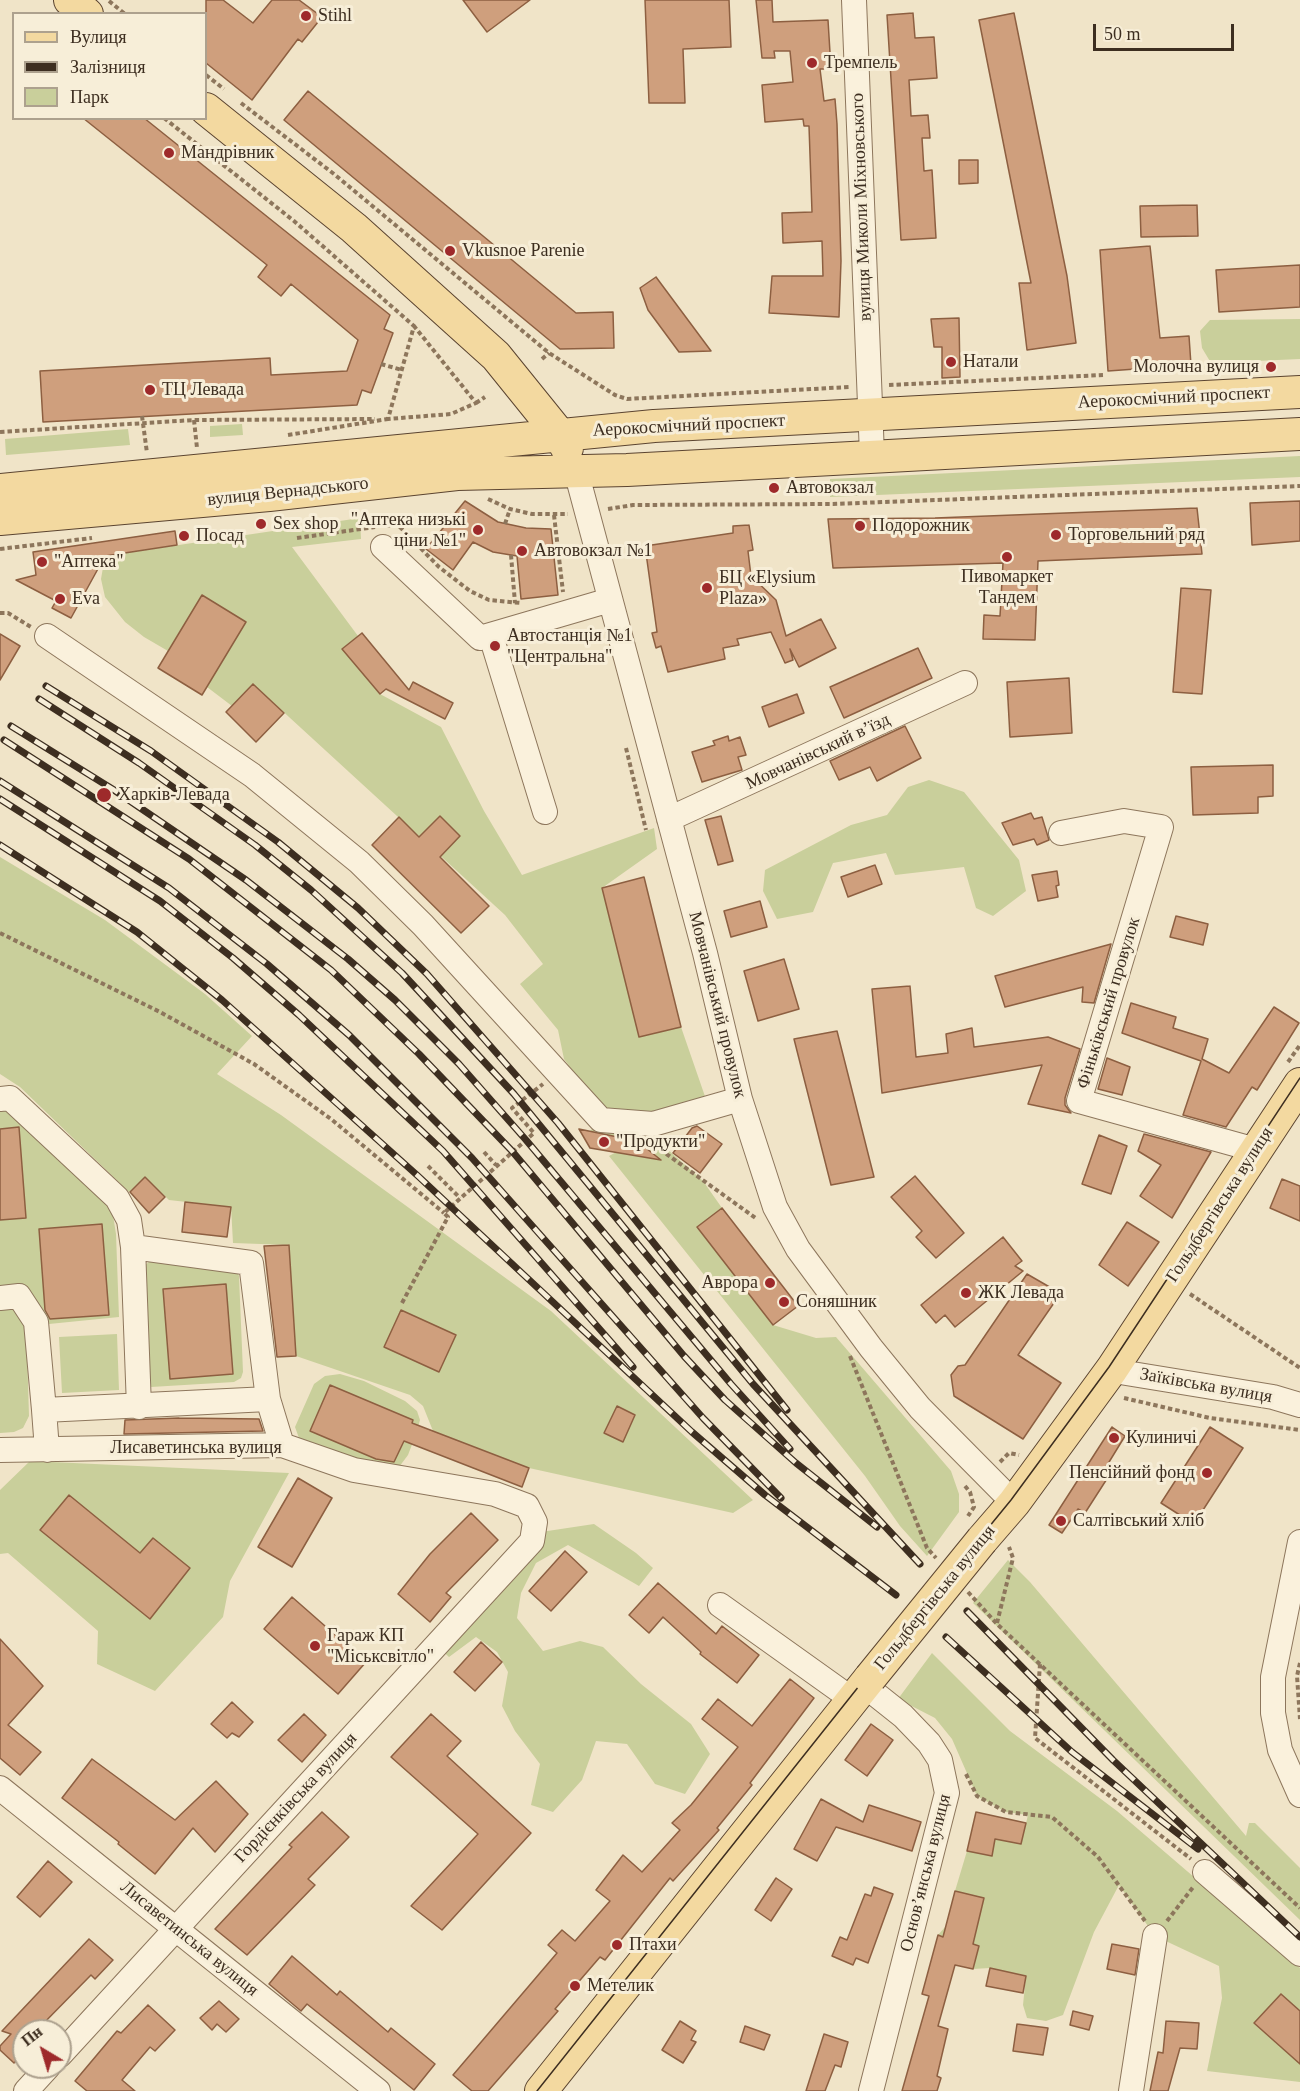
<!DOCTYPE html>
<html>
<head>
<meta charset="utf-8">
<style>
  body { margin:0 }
  #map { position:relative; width:1300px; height:2091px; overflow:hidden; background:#f0e4c8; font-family:Georgia,serif }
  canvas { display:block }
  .legend { position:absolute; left:12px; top:12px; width:195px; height:108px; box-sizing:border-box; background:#f7eed8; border:2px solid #ada18e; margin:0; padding:8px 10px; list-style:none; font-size:18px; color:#3d2e20 }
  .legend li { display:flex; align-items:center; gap:12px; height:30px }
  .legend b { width:30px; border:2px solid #ada18e }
  .north { position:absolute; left:12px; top:2019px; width:60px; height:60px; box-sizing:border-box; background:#f7eed8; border:2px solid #ada18e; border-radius:50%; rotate:322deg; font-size:16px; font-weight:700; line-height:24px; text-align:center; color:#3d2e20 }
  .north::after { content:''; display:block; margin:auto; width:21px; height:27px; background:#9e2a2b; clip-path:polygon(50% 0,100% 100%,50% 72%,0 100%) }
  .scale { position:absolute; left:1093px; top:24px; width:141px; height:27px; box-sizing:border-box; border:3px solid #3d2e20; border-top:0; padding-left:8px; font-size:18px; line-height:21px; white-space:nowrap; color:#3d2e20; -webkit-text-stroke:4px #f7eed8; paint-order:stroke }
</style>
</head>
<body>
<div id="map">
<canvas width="1300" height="2091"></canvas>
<ul class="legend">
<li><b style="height:8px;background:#f3d9a0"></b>Вулиця</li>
<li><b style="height:8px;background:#3d2e20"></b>Залізниця</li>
<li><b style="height:16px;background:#c9cf9b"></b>Парк</li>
</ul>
<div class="north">Пн</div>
<div class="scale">50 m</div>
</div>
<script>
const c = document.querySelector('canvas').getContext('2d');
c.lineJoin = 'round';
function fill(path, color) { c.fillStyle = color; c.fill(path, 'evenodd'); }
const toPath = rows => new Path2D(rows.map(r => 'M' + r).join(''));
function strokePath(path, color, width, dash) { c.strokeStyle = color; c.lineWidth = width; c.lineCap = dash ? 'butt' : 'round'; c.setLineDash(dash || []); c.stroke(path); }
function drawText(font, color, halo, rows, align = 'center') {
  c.font = font + ' Georgia,serif'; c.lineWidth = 6; c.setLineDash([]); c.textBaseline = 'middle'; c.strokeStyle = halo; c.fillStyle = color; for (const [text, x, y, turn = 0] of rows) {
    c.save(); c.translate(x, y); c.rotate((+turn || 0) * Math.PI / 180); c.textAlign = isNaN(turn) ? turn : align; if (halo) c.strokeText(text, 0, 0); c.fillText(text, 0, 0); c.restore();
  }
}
fill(toPath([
  [1300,319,1300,359,1211,363,1202,348,1200,331,1210,320],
  [242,424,243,435,210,437,210,426],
  [128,429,130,445,6,455,5,439],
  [1300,456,1300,477,830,497,830,479],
  [360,518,361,539,292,547,358,636,343,650,380,694,441,727,484,811,522,875,654,828,657,849,602,888,681,1027,709,1108,648,1132,703,1181,722,1208,698,1227,773,1325,816,1338,836,1337,951,1471,959,1494,959,1512,927,1556,900,1526,865,1476,609,1156,637,1141,589,1132,601,1120,609,1120,564,1059,558,1030,520,984,543,964,505,915,253,684,232,706,207,687,246,622,202,595,168,651,144,637,125,622,105,597,101,579,105,556],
  [929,780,964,792,1019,860,1026,891,993,916,976,908,964,867,895,875,886,853,833,863,813,912,777,919,763,891,765,870,851,825,887,815,908,787],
  [0,857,105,920,205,994,252,1036,217,1074,281,1115,551,1311,753,1500,733,1513,529,1468,433,1431,423,1406,410,1395,296,1356,289,1245,233,1243,231,1207,169,1200,145,1177,129,1192,20,1087,0,1074],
  [0,1106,3,1106,112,1209,116,1234,119,1317,39,1325,0,1287],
  [150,1261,236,1270,239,1276,243,1372,241,1378,234,1382,151,1387,147,1385,143,1267],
  [9,1306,20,1309,26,1319,29,1416,23,1428,14,1432,0,1433,0,1308],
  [117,1334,119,1390,62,1393,59,1337],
  [340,1374,364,1381,405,1401,417,1411,420,1420,416,1434,408,1455,399,1467,375,1469,299,1438,295,1427,314,1384,325,1376],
  [30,1461,289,1473,230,1581,223,1617,155,1691,97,1664,98,1631,8,1553,0,1554,0,1490],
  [594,1524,636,1553,653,1568,639,1586,568,1545,536,1563,521,1593,517,1618,543,1651,580,1641,603,1647,641,1684,691,1724,710,1754,685,1794,655,1784,627,1744,596,1741,582,1780,553,1812,531,1805,540,1764,515,1731,502,1706,508,1672,497,1652,476,1637,449,1657,436,1645,434,1632,521,1535],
  [1008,1560,1030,1582,1246,1836,1249,1823,1255,1823,1300,1868,1300,1920,973,1603],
  [932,1653,1010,1731,1117,1811,1300,1968,1300,2082,1207,2071,1222,1998,1219,1966,1155,1936,1119,1885,1094,1932,1063,2015,1046,2021,1027,2018,1023,2005,1026,1976,990,1968,973,1969,979,1946,938,1935,946,1926,975,1933,955,1891,967,1851,991,1856,995,1839,1021,1844,1028,1815,1006,1812,977,1796,952,1739,935,1718,898,1699]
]), '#c9cf9b');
const building = toPath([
  [206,0,223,0,253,23,272,0,299,0,322,17,302,42,298,39,252,100,206,63,206,0],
  [463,0,530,0,487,32,463,0],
  [645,0,729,0,731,47,683,49,685,103,649,103,645,0],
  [756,0,772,0,773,22,828,20,831,69,820,69,824,101,835,99,837,124,841,261,839,317,769,313,772,276,823,276,822,241,783,243,782,213,812,212,809,126,804,126,803,119,765,122,762,85,793,82,790,51,774,51,775,58,762,58,756,0],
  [913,13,915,38,934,37,937,78,909,80,911,116,928,115,930,138,922,138,924,171,932,170,936,238,901,240,887,15,913,13],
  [1014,13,1067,276,1076,343,1027,350,1019,283,1031,283,979,20,1014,13],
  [308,91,576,313,613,312,614,348,560,349,284,120,308,91],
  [83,118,144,118,390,315,384,329,393,333,371,393,362,390,357,405,43,422,40,371,270,358,271,375,347,371,358,340,291,284,281,296,258,277,267,265,83,118],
  [959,160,978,160,978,183,959,184,959,160],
  [1197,205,1198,236,1141,237,1140,206,1197,205],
  [1150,246,1160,338,1189,336,1191,365,1108,371,1100,250,1150,246],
  [1300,265,1300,307,1219,312,1216,270,1300,265],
  [656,277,711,351,679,352,648,310,640,288,656,277],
  [959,318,960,377,942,378,942,347,934,347,931,319,959,318],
  [465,501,498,522,526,528,551,529,558,595,521,599,517,556,493,552,473,542,453,570,426,549,465,501],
  [1300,501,1300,541,1252,545,1250,503,1300,501],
  [1197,508,1202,554,1038,561,1035,640,983,639,984,615,1000,616,1003,563,833,568,828,519,935,518,1197,508],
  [749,525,753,550,748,551,751,576,776,600,786,636,821,619,836,648,799,667,790,649,793,660,785,663,771,632,737,639,739,645,723,648,725,659,668,672,661,646,656,648,652,633,657,632,645,546,733,533,733,526,749,525],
  [175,531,177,545,105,556,71,618,52,608,56,601,16,580,36,575,33,552,175,531],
  [1181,588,1211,590,1202,694,1173,692,1181,588],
  [202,595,246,622,202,695,158,668,202,595],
  [362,633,409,690,413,682,453,703,445,719,386,689,380,694,342,649,362,633],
  [0,634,20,646,0,680,0,634],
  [918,648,932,678,844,718,830,687,918,648],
  [1069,678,1072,733,1010,737,1007,682,1069,678],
  [253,684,284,713,256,742,226,712,253,684],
  [797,694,804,713,769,727,762,707,797,694],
  [905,726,921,758,877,781,870,767,839,780,830,761,905,726],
  [728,736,729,741,740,737,746,755,738,757,742,770,702,782,692,752,715,745,713,741,728,736],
  [1273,765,1273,796,1258,797,1258,813,1193,815,1191,767,1273,765],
  [1031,813,1034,819,1042,817,1049,840,1037,845,1034,839,1013,845,1002,823,1031,813],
  [440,816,460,836,440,857,489,906,461,933,372,845,399,817,419,837,440,816],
  [721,816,733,861,718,865,705,820,721,816],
  [875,865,882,884,848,897,841,877,875,865],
  [1057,871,1059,885,1056,886,1058,897,1038,901,1032,875,1057,871],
  [644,877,681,1027,639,1037,602,888,644,877],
  [760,901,767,927,731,937,724,911,760,901],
  [1176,916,1208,924,1203,945,1170,937,1176,916],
  [1111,944,1094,1003,1082,1002,1083,987,1005,1007,995,976,1111,944],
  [784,959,799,1009,758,1021,744,971,784,959],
  [910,986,916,1057,948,1053,946,1034,972,1028,974,1047,1048,1037,1080,1049,1065,1098,1065,1105,1071,1113,1028,1104,1042,1065,882,1093,872,989,910,986],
  [1131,1003,1176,1017,1173,1028,1208,1039,1202,1059,1229,1073,1274,1007,1299,1023,1257,1090,1252,1087,1226,1127,1183,1115,1201,1061,1122,1033,1131,1003],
  [837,1031,874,1177,831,1185,794,1039,837,1031],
  [1107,1058,1130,1067,1122,1095,1098,1089,1107,1058],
  [697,1126,722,1144,700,1173,673,1153,692,1128,697,1126],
  [19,1127,26,1218,0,1220,0,1129,19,1127],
  [579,1129,637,1141,661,1160,590,1148,579,1129],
  [1144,1134,1211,1152,1172,1218,1140,1196,1161,1165,1138,1151,1144,1134],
  [1099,1135,1127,1146,1111,1194,1082,1184,1099,1135],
  [915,1176,964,1233,936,1258,916,1237,922,1231,891,1197,915,1176],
  [145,1177,165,1197,149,1213,130,1192,145,1177],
  [1282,1179,1300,1186,1300,1221,1270,1208,1282,1179],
  [185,1202,231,1207,227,1237,182,1232,185,1202],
  [722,1208,798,1306,773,1325,697,1227,722,1208],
  [1127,1222,1159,1242,1128,1286,1099,1265,1127,1222],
  [102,1224,109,1315,50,1319,45,1310,39,1229,102,1224],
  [1003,1237,1022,1261,1015,1266,1023,1271,955,1327,945,1315,936,1323,921,1305,1003,1237],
  [289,1245,296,1356,277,1357,264,1246,289,1245],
  [1027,1274,1053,1289,1049,1296,1056,1300,1018,1355,1061,1383,1023,1439,954,1396,951,1375,958,1366,965,1365,1027,1274],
  [226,1284,233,1374,170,1379,163,1289,226,1284],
  [401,1310,456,1335,439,1372,384,1347,401,1310],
  [330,1385,413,1420,412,1423,529,1468,522,1487,404,1441,394,1462,376,1459,310,1431,330,1385],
  [617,1406,635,1415,623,1442,604,1433,617,1406],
  [179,1418,259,1419,263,1431,124,1434,125,1420,179,1418],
  [1112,1427,1125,1436,1106,1467,1112,1471,1085,1513,1078,1509,1062,1533,1049,1525,1112,1427],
  [1210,1427,1243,1448,1194,1524,1161,1503,1210,1427],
  [298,1478,332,1498,292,1567,258,1547,298,1478],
  [69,1495,140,1553,153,1538,190,1568,150,1619,40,1530,69,1495],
  [471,1513,498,1540,446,1593,451,1597,430,1622,398,1594,430,1554,471,1513],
  [565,1551,587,1572,551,1611,529,1591,565,1551],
  [658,1583,716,1634,722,1626,759,1655,737,1683,700,1654,701,1652,663,1617,649,1633,629,1615,658,1583],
  [292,1597,366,1662,338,1694,264,1629,292,1597],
  [0,1639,43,1686,8,1725,41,1752,20,1775,0,1758,0,1639],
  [481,1642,502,1662,475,1691,454,1672,481,1642],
  [790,1679,814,1698,750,1783,752,1785,717,1828,719,1830,673,1881,670,1878,605,1960,600,1957,575,1986,555,2009,558,2011,488,2091,472,2091,453,2075,557,1953,548,1945,562,1930,575,1941,610,1901,596,1890,623,1855,642,1872,680,1830,672,1823,691,1805,738,1747,702,1719,718,1699,752,1726,790,1679],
  [232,1702,253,1722,239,1737,232,1733,227,1738,211,1724,232,1702],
  [304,1714,326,1735,302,1762,278,1740,304,1714],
  [431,1714,461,1741,447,1756,531,1833,442,1930,411,1906,478,1834,391,1757,431,1714],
  [871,1724,893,1740,867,1776,845,1760,871,1724],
  [92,1759,175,1820,216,1781,248,1814,215,1852,193,1828,155,1874,118,1844,119,1842,62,1798,92,1759],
  [821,1799,863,1822,869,1805,921,1822,912,1851,836,1827,817,1861,794,1849,821,1799],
  [322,1812,349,1837,308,1879,315,1885,247,1955,215,1929,292,1847,289,1845,322,1812],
  [976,1812,1026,1823,1021,1844,995,1839,992,1856,967,1851,976,1812],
  [48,1861,72,1882,40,1917,17,1897,48,1861],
  [776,1878,792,1889,771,1921,755,1910,776,1878],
  [874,1887,893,1894,868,1963,856,1958,853,1965,832,1956,840,1937,847,1940,865,1894,871,1896,874,1887],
  [955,1891,984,1898,973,1944,979,1946,973,1969,955,1965,938,2026,948,2029,937,2076,941,2078,937,2091,902,2091,929,1996,922,1994,938,1935,943,1937,955,1891],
  [89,1939,113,1960,95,1979,91,1975,36,2031,24,2031,24,2053,14,2063,0,2050,0,2046,11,2034,2,2031,89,1939],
  [1112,1944,1139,1949,1135,1975,1107,1969,1112,1944],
  [292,1956,337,1995,340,1991,388,2032,391,2028,435,2064,414,2090,307,2004,301,2011,269,1984,292,1956],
  [990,1968,1026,1976,1023,1993,986,1986,990,1968],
  [1281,1994,1300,2011,1300,2064,1254,2023,1281,1994],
  [219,2001,239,2019,226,2032,217,2024,212,2030,200,2018,219,2001],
  [148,2005,175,2030,155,2051,150,2047,122,2080,135,2091,87,2091,75,2081,117,2031,121,2033,148,2005],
  [1073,2011,1093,2016,1089,2030,1070,2025,1073,2011],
  [680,2021,696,2031,691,2040,696,2042,683,2063,662,2050,680,2021],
  [1166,2021,1199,2023,1197,2049,1180,2048,1168,2091,1150,2091,1158,2052,1163,2053,1166,2021],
  [1017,2024,1048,2028,1043,2055,1013,2051,1017,2024],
  [745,2026,770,2035,764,2050,740,2042,745,2026],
  [824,2034,848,2042,841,2067,835,2065,825,2091,806,2091,824,2034]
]);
fill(building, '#cf9f7d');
strokePath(building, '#8d5f41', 1.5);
const minor = toPath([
  [854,0,872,455],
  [576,471,705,953,740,1099,775,1207,798,1249,871,1348,920,1408,1014,1503],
  [383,547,480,638,610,600],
  [47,636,252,775,359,862,423,925,601,1120,653,1124,740,1099],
  [491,636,545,812],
  [669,819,965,683],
  [1061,833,1124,821,1161,827,1079,1101,1256,1150],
  [0,1099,10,1098,117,1198,129,1220,133,1247,251,1263,268,1399,282,1445],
  [133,1247,139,1407],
  [0,1298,19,1296,36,1322,44,1410],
  [1112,1369,1120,1372,1273,1397,1300,1405],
  [0,1450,282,1445,354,1470,495,1494,527,1506,535,1522,532,1541,60,2055],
  [47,1450,44,1410,268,1399],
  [1300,1542,1273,1677,1273,1713,1280,1750,1300,1795],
  [720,1605,853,1700],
  [864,1685,903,1716,929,1743,940,1760,947,1793,871,2091],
  [0,1788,378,2091],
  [1205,1872,1300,1954],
  [26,2091,48,2067],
  [1131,2091,1155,1936]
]);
const major = toPath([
  [70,0,87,14],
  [206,109,354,228,496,356,559,434,567,448],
  [0,490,654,426,1300,392],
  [0,519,269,495,457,474,627,470,1300,434],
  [982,1540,1014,1503,1112,1369,1300,1084],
  [541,2091,870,1678]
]);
strokePath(minor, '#8d765c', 26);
strokePath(major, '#5b4430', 34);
strokePath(toPath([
  [109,1,125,14],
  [206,75,224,89],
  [241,103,334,174,549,353,615,395,627,399,849,387],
  [164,118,294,221,414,326,388,419,451,414,476,403,414,326],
  [542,359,549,353],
  [381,364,402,370],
  [889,385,1103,375],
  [476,403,485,397],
  [142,416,147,453],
  [194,420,197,448],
  [0,432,194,420,375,419],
  [288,435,388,419],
  [488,499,510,509,532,514,568,514],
  [608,509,633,505,833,504,1300,486],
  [554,515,563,592],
  [505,524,510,509],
  [386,526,397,524,439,567,470,591,489,600,521,603],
  [297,538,375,527],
  [0,549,92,538],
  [511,555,515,603],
  [0,613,8,613,31,627],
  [626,748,646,830],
  [0,933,160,1012,254,1064,331,1119,444,1213],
  [1288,1062,1300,1045],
  [654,1145,757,1219],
  [484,1152,496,1165],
  [428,1166,460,1198],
  [1190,1294,1300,1368],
  [402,1303,448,1217,444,1213,534,1133,512,1108,543,1084],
  [850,1356,927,1548,936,1558],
  [1124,1398,1210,1418,1300,1430],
  [1000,1462,1009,1453,1019,1455],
  [965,1486,970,1492,974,1507,968,1516],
  [968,1592,997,1624,1300,1908],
  [997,1623,1013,1558,1009,1547],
  [1300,1663,1297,1676,1300,1719],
  [1040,1664,1035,1738,1191,1859],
  [966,1774,977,1796,1006,1812,1052,1817,1098,1857,1145,1921],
  [1167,1921,1194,1886]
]), '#8d765c', 4, [4.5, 3]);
strokePath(minor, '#faf1dc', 24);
strokePath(major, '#f3d9a0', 32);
strokePath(toPath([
  [537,2091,867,1676,1011,1500,1109,1367,1300,1078]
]), '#3d2e20', 1.5);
const rail = toPath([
  [46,686,151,751,278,842,358,908,427,974,558,1123,787,1410],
  [39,699,139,763,255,845,311,890,402,973,514,1094,753,1384,920,1564],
  [11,726,114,790,246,880,348,959,395,1000,459,1064,526,1140,731,1384,790,1449],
  [4,740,189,859,331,970,419,1054,512,1151,684,1356,725,1400,796,1463,877,1527],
  [0,781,169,888,267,964,349,1035,472,1158,703,1418,781,1498],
  [0,799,160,901,233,958,299,1015,443,1151,633,1367],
  [0,845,137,932,222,1000,418,1176,692,1432,765,1495,896,1595],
  [967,1611,1113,1760,1300,1937],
  [946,1637,1072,1752,1198,1849]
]);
strokePath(rail, '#3d2e20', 7);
strokePath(rail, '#f7eed8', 4.5, [14]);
const majorBridge = toPath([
  [870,1678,982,1540]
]);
strokePath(majorBridge, '#5b4430', 34, []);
strokePath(majorBridge, '#f3d9a0', 32);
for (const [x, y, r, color] of [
  [306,16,6,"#9e2a2b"],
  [812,63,6,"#9e2a2b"],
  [169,153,6,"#9e2a2b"],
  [450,251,6,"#9e2a2b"],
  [951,362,6,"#9e2a2b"],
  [1271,367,6,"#9e2a2b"],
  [150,390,6,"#9e2a2b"],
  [774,488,6,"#9e2a2b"],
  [261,524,6,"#9e2a2b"],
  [860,526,6,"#9e2a2b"],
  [478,530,6,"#9e2a2b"],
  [1056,535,6,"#9e2a2b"],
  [184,536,6,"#9e2a2b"],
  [522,551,6,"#9e2a2b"],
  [1007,557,6,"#9e2a2b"],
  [42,562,6,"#9e2a2b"],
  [707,588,6,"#9e2a2b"],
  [60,599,6,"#9e2a2b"],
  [495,646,6,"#9e2a2b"],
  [104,795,8,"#9e2a2b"],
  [604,1142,6,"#9e2a2b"],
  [770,1283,6,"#9e2a2b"],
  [966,1293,6,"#9e2a2b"],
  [784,1302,6,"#9e2a2b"],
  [1114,1438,6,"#9e2a2b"],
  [1207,1473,6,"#9e2a2b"],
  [1061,1521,6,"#9e2a2b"],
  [315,1646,6,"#9e2a2b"],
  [617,1945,6,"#9e2a2b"],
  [575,1986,6,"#9e2a2b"]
]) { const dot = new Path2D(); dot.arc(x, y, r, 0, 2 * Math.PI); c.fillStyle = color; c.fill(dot); strokePath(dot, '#f7eed8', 2); }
drawText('18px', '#3d2e20', '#f7eed8', [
  ["Stihl",318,16],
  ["Тремпель",824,63],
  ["Мандрівник",181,153],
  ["Vkusnoe Parenie",462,251],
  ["Натали",963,362],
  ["Молочна вулиця",1259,367,"right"],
  ["ТЦ Левада",162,390],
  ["Автовокзал",786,488],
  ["\"Аптека низькі",466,520,"right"],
  ["ціни №1\"",466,541,"right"],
  ["Sex shop",273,524],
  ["Подорожник",872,526],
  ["Торговельний ряд",1068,535],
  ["Посад",196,536],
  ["Автовокзал №1",534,551],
  ["\"Аптека\"",54,562],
  ["Пивомаркет",1007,577,"center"],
  ["Тандем",1007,598,"center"],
  ["БЦ «Elysium",719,578],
  ["Plaza»",719,599],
  ["Eva",72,599],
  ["Автостанція №1",507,636],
  ["\"Центральна\"",507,657],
  ["Харків-Левада",118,795],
  ["\"Продукти\"",616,1142],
  ["Аврора",758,1283,"right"],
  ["ЖК Левада",978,1293],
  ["Соняшник",796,1302],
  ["Кулиничі",1126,1438],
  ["Пенсійний фонд",1195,1473,"right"],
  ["Салтівський хліб",1073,1521],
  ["Гараж КП",327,1636],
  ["\"Міськсвітло\"",327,1657],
  ["Птахи",629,1945],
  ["Метелик",587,1986]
], 'left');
drawText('18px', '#3d2e20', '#f7eed8', [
  ["вулиця Миколи Міхновського",862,207,-92],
  ["Аерокосмічний проспект",1174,398,-3],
  ["Аерокосмічний проспект",689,426,-3],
  ["вулиця Вернадського",288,492,-6],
  ["Мовчанівський в’їзд",818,752,-25],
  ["Фіньківський провулок",1109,1003,-73],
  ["Мовчанівський провулок",717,1005,76],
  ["Гольдбергівська вулиця",1220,1205,-57],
  ["Заїківська вулиця",1206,1386,10],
  ["Лисаветинська вулиця",196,1448],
  ["Гольдбергівська вулиця",935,1598,-51],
  ["Гордієнківська вулиця",296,1798,-47],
  ["Основ’янська вулиця",926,1873,-76],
  ["Лисаветинська вулиця",189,1939,39]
]);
</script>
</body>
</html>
